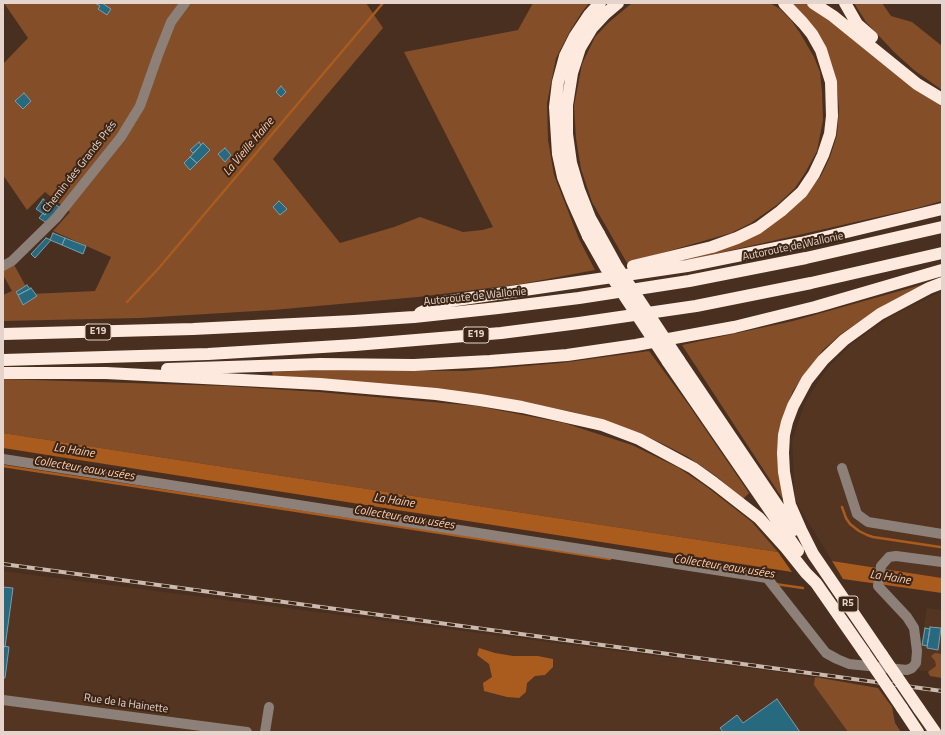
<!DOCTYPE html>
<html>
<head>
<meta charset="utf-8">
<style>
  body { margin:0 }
  #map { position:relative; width:945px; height:735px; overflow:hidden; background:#482f20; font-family:"Titillium Web",sans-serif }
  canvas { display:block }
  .frame { position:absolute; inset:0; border:4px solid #e4d4cb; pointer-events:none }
</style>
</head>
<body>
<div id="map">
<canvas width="945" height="735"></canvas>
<div class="frame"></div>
</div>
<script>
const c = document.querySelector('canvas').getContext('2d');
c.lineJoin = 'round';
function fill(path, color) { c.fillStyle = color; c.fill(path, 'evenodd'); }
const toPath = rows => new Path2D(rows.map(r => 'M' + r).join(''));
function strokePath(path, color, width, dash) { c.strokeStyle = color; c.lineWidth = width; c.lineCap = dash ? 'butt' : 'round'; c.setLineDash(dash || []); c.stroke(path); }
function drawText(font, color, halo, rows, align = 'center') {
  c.font = font + ' "Titillium Web",sans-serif'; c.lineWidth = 4; c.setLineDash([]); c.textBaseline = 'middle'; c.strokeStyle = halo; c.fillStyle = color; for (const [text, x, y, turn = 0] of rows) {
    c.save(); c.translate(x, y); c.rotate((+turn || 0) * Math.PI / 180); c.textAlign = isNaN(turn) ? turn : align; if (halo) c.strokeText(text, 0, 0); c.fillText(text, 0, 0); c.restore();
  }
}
fill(toPath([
  [942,291,942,578,832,561,795,500,792,440,805,403,821,377,831,364,852,344,888,318],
  [3,571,779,672,878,688,892,707,895,723,901,732,3,732],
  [927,608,942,610,942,673,917,670]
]), '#533521');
fill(toPath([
  [4,3,366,3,383,28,273,159,340,243,394,227,420,217,463,232,482,230,493,227,404,52,518,30,533,3,589,3,582,12,570,31,556,58,547,103,548,140,554,175,579,239,595,270,521,284,418,297,273,310,140,318,3,321,3,295,12,291,3,275,3,266,12,261,30,294,95,291,111,257,53,231,70,212,45,192,27,210,3,175,3,64,28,38],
  [632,3,770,3,780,9,791,20,800,33,814,57,820,72,822,92,823,120,817,151,805,173,795,188,778,204,751,223,731,233,627,263,592,202,581,169,576,138,574,106,582,64,595,37,608,23],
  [789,3,806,3,840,26,942,105,942,201,917,208,662,266,762,230,790,211,821,176,830,157,837,135,839,109,837,86,832,67],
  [854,3,882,3,891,16,912,22,942,46,942,90,914,70,894,52,866,22],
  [928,283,888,303,841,334,823,350,793,391,784,415,784,495,782,498,682,345,793,321],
  [649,351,688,404,749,493,743,499,716,476,688,457,665,445,642,434,573,412,522,402,273,376,272,372,319,370,464,371,561,363],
  [3,379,226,386,319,392,477,406,564,423,632,445,679,468,707,487,752,522,778,552,3,433],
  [935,653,942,654,942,678,930,676,928,672,936,666,935,661,931,656],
  [815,677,878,688,892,707,895,723,901,732,848,732,814,685]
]), '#844e29');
fill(toPath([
  [3,433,778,552,792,572,3,448],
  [832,561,942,578,942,593,843,579],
  [479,648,495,653,513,656,538,656,553,659,553,667,545,675,535,676,527,683,526,692,519,698,507,697,484,691,483,683,492,677,489,664,477,655]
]), '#aa5b1e');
strokePath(toPath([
  [127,302,158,269,383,3],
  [3,466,610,559],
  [842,507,846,518,850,524,859,531,867,535,873,537,940,547],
  [775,584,803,588]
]), '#aa5b1e', 2.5);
const building = toPath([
  [95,3,102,3,111,9,107,15,98,9,100,6,95,3],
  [281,86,286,92,281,97,276,92,281,86],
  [24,93,31,101,23,109,15,101,24,93],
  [199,142,201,145,193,153,190,150,199,142],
  [203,143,210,150,197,163,190,157,203,143],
  [225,148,231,155,225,162,218,154,225,148],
  [190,157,197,163,190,170,184,163,190,157],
  [43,199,52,205,45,215,36,209,43,199],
  [279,201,287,209,280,215,273,207,279,201],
  [53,203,59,207,47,223,39,218,43,213,45,215,53,203],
  [53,233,65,238,62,245,50,240,53,233],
  [46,238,51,240,35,258,31,254,46,238],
  [65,238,86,246,83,254,62,245,65,238],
  [27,285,30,289,18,295,16,292,27,285],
  [31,288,37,296,23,305,18,295,31,288],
  [3,587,13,588,5,647,3,646,3,587],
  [930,627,941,628,938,650,927,648,930,627],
  [925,628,930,629,927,646,922,645,925,628],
  [3,646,9,647,5,678,3,678,3,646],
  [777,699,800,732,723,732,720,728,737,715,743,723,777,699]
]);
fill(building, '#276a80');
strokePath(building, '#7b9eac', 1);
strokePath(toPath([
  [3,266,12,261,57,217,121,137,140,106,158,55,171,22,185,3],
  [3,459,767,578,826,653,837,659,849,664,907,670,912,668,916,663,917,651,914,628,907,617,878,586,881,566,889,557,896,556,942,562],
  [842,468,857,514,868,522,942,534],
  [3,700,247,732],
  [265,732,269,707]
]), '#8d8078', 10);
strokePath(toPath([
  [813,3,833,16,917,84,942,99],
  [845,3,857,24,872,37],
  [599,234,590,218,579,190,571,163,567,134,567,105,572,73,580,48,592,28,605,14,618,3],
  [588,236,572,200,563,177,558,154,555,107,558,82,565,56,575,36,589,15,600,3],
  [633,266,712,247,737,238,758,228,781,211,802,192,814,174,823,155,830,134,832,116,831,82,821,50,812,34,803,23,784,3],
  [420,313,443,302,687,266,801,243,942,209],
  [3,334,193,329,354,321,414,317,498,308,579,298,689,281,806,258,942,227],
  [3,360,208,354,355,345,501,333,579,323,696,306,811,283,942,253],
  [679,360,794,530],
  [668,362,798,551],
  [167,369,320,364,414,365,490,361,567,355,636,345,734,327,815,307,942,270],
  [3,373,106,373,320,384,436,394,480,400,522,407,602,425,639,439,693,468,714,483,759,518,786,548,806,573,816,583,864,652],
  [882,655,813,554,801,530,790,505,784,472,783,453,784,435,787,422,793,406,807,380,823,360,844,340,880,314,929,288,942,283],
  [902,708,918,732],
  [919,709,935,732]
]), '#fde9de', 12);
const rail = toPath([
  [3,564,942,691]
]);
strokePath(rail, '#cbbab0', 4);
strokePath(rail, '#3d2516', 2.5, [8]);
strokePath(toPath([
  [599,234,616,265,679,360],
  [588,236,606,268,668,362],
  [864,652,902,708],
  [882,655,919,709]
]), '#fde9de', 12);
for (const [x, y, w] of [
  [98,332,26],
  [476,335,26],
  [848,604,20]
]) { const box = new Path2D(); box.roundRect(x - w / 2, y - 8, w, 16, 3); c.fillStyle = '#3d2516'; c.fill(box); strokePath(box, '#e4d4cb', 1); }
drawText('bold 10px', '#e4d4cb', null, [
  ["E19",98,332],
  ["E19",476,335],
  ["R5",848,604]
]);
drawText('11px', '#e4d4cb', '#3d2516', [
  ["Chemin des Grands Prés",80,167,-52],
  ["Autoroute de Wallonie",793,247,-12],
  ["Autoroute de Wallonie",475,297,-6],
  ["Rue de la Hainette",126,704,8]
]);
drawText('italic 12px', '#f8ccb1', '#3d2516', [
  ["La Vieille Haine",249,147,-50],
  ["La Haine",74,451,9],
  ["Collecteur eaux usées",84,469,9],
  ["La Haine",394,501,9],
  ["Collecteur eaux usées",404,518,9],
  ["Collecteur eaux usées",724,567,9],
  ["La Haine",890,578,9]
]);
</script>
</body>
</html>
